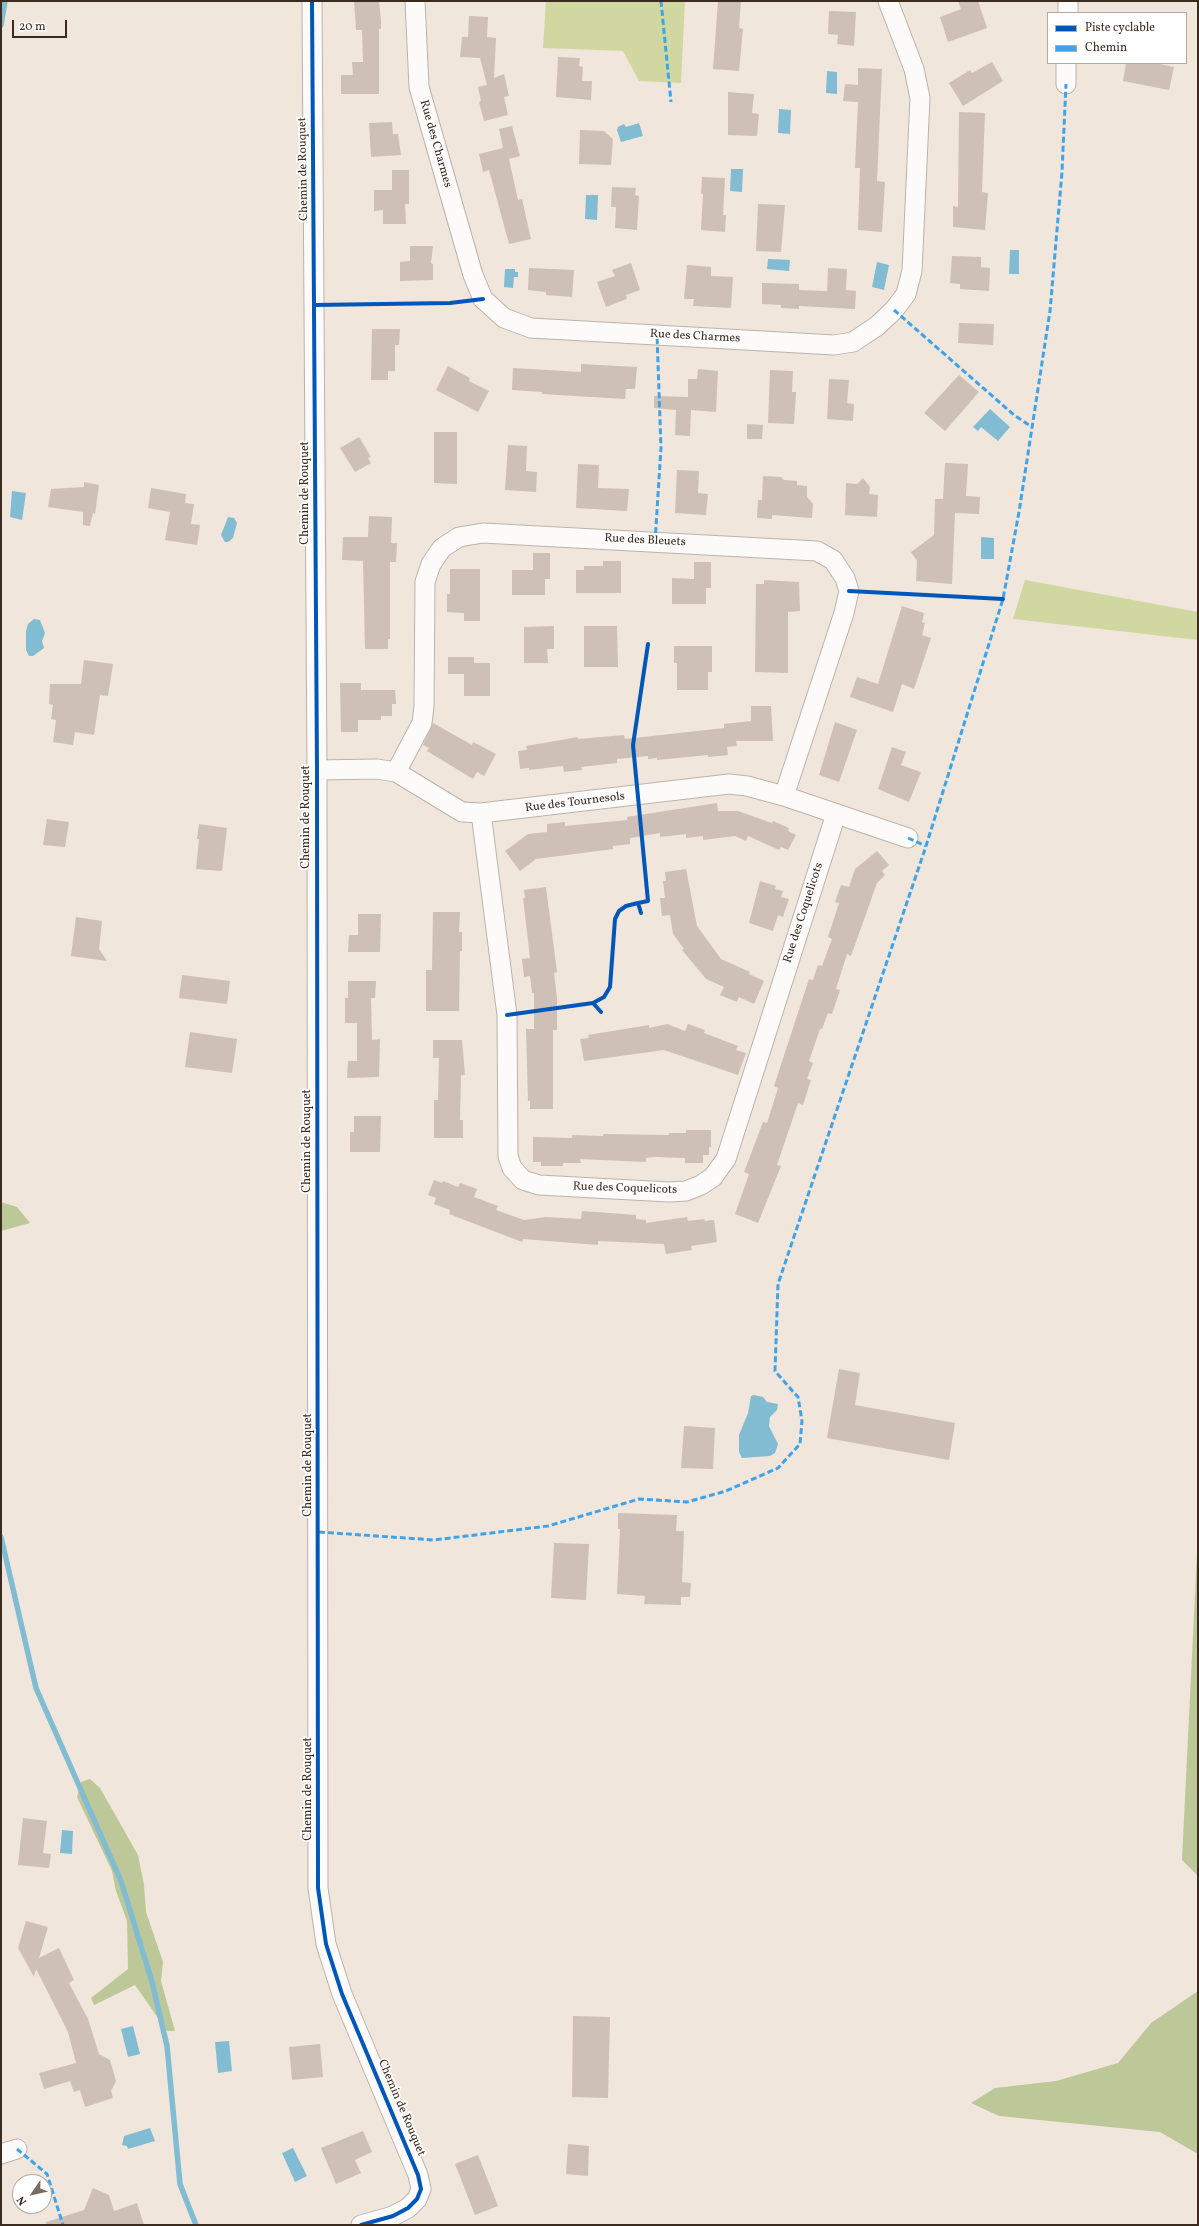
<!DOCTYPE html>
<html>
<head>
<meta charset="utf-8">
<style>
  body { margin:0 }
  #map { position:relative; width:1199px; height:2226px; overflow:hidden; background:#f0e6db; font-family:Vollkorn,serif }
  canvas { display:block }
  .frame { position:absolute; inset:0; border:2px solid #3b2a1e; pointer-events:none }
  .legend { position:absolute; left:1047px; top:12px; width:140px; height:52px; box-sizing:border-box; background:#fff; border:1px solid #b1aaa5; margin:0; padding:5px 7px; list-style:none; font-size:12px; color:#3b2a1e }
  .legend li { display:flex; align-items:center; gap:8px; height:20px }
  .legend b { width:20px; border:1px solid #b1aaa5 }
  .north { position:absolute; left:12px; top:2174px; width:40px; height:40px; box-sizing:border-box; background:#fff; border:1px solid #b1aaa5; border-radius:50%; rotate:236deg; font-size:11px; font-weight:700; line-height:16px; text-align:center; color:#3b2a1e }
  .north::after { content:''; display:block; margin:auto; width:14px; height:18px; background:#7a6c60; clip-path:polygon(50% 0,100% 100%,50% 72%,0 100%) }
  .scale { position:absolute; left:12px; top:20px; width:55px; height:18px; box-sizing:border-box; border:2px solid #3b2a1e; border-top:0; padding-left:5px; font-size:12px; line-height:14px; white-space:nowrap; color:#3b2a1e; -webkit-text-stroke:3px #fff; paint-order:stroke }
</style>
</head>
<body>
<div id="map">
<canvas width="1199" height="2226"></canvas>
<div class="frame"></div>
<ul class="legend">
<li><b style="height:5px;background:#0057b8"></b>Piste cyclable</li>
<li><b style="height:5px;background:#3fa3ea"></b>Chemin</li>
</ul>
<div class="north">N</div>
<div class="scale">20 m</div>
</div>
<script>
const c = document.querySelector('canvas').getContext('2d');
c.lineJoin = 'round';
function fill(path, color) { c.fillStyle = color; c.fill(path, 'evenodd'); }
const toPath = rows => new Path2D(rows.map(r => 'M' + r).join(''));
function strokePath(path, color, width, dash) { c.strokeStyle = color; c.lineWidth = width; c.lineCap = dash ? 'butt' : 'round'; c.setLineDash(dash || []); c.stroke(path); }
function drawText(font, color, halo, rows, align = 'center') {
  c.font = font + ' Vollkorn,serif'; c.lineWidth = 3.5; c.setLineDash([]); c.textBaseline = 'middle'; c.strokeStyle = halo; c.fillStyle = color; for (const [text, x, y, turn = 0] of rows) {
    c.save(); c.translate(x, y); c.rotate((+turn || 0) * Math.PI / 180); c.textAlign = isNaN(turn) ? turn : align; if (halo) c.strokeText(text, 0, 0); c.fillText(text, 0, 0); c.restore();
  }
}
fill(toPath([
  [546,1,685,1,681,83,639,81,623,51,543,48],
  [1025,580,1198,612,1198,640,1013,619]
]), '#d1d7a0');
fill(toPath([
  [1,1202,17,1207,30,1223,1,1231],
  [1198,1533,1198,1876,1182,1860],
  [90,1779,100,1788,138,1855,144,1885,146,1912,163,1962,161,1981,175,2031,167,2031,135,1985,94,2005,91,1998,128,1969,127,1921,116,1891,112,1871,77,1797,81,1782],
  [1198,1991,1198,2154,1160,2132,999,2116,971,2103,995,2088,1056,2081,1118,2063,1151,2023]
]), '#bcc898');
fill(toPath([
  [827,71,837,72,837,94,826,93],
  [779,109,791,110,790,134,778,133],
  [639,123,643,136,621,142,617,130,618,127,624,124,626,127],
  [731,169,743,169,742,192,730,191],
  [586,195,598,195,597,220,585,219],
  [1010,250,1019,250,1019,274,1009,274],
  [768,259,790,260,789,271,767,269],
  [877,262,889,265,884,290,872,287],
  [505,269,515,269,515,272,518,272,518,277,514,277,513,288,504,287],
  [990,409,1010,427,998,441,981,427,978,431,973,427],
  [12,491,26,493,22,520,10,517],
  [228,517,234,518,237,523,233,538,228,542,225,542,221,535],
  [981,537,994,538,994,559,981,559],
  [34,619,40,620,45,633,42,641,44,648,33,656,29,656,26,650,26,631,28,624],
  [754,1395,763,1397,767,1402,778,1404,777,1410,770,1417,769,1426,778,1444,775,1453,770,1456,742,1458,739,1452,739,1435,748,1413,751,1396],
  [62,1830,73,1831,72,1854,60,1853],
  [133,2026,140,2054,128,2057,121,2029],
  [229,2041,232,2071,218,2073,215,2042],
  [150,2128,155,2141,128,2149,127,2146,122,2145,124,2136],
  [293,2148,307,2176,295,2182,282,2153]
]), '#82bcd3');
strokePath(toPath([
  [1,25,5,1],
  [1,1537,36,1688,121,1881,152,1982,167,2046,180,2184,196,2225]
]), '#82bcd3', 5.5);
fill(toPath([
  [354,1,379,1,381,20,381,29,379,29,379,94,341,94,341,75,353,75,352,62,363,62,362,30,356,30],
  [718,1,741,1,739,28,743,29,739,71,713,69],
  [958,1,978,1,987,28,948,42,940,17,961,9],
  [829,11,856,12,854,46,837,44,838,35,828,34],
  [469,16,488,17,487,37,496,38,494,78,504,74,509,96,504,97,508,115,484,121,479,102,481,101,478,87,487,85,480,58,460,57,462,37,468,37],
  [558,57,580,58,579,66,583,67,582,81,592,81,591,100,556,97],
  [992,62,1003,81,963,106,949,83,970,70,972,73],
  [1126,63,1155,63,1174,67,1169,90,1123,81],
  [858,68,882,69,877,181,885,182,882,232,858,230,860,168,855,168,858,102,843,101,845,84,858,85],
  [728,92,754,94,752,113,759,114,757,136,728,135],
  [959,112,985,113,982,192,988,193,985,230,953,227,953,206,958,207],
  [392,122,393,134,398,134,401,155,371,157,369,123],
  [512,126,520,156,509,159,518,200,522,199,531,239,509,244,489,170,483,172,479,154,503,148,499,129],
  [580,130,604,131,613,139,611,165,579,164],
  [392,170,409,170,409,204,405,204,406,224,383,224,383,210,374,211,374,190,392,190],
  [702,177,725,178,723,215,726,215,725,232,701,230,703,194,701,194],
  [612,187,636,188,635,195,639,196,637,230,615,228,616,207,611,207],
  [758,204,785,205,781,252,756,251],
  [410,246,433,246,431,263,433,264,433,280,400,281,400,262,410,261],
  [952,256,981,257,981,267,990,268,989,291,960,289,960,284,950,283],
  [631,263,640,290,626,295,627,299,606,307,597,282,615,276,612,270],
  [687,265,711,267,711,276,733,277,731,308,693,306,694,299,684,299],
  [529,268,574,270,572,297,546,295,546,292,528,290],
  [828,268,847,269,846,290,856,291,855,309,799,306,799,309,781,308,781,305,762,304,762,283,799,284,799,290,827,291],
  [959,323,994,324,993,345,958,343],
  [372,329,400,329,399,345,395,345,395,371,388,371,388,380,371,380],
  [581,364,637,367,635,389,626,389,625,399,542,394,542,392,512,390,513,368,581,372],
  [448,366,470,378,469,381,489,391,478,412,436,390],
  [698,369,718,371,716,412,691,410,690,436,675,435,676,410,654,408,654,396,688,397,688,379,697,379],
  [770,370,793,371,792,392,796,392,794,424,768,423],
  [959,375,979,392,945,431,924,413],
  [829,379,849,380,847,403,854,404,853,421,827,419],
  [747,424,763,425,762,439,747,439],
  [434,432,457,432,457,484,434,483],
  [359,437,371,457,368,458,371,463,355,472,340,448],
  [508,445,527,446,526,471,537,472,536,492,505,490],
  [945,463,968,464,966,496,980,497,979,514,955,513,952,584,916,581,917,561,911,552,934,535,935,499,943,499],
  [578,464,599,465,598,488,629,489,627,511,576,508],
  [677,470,699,471,698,493,708,494,706,515,675,513],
  [763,476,781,477,784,480,797,481,797,485,807,486,807,497,813,504,812,518,772,515,772,519,757,518,758,500,762,500],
  [863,478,870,487,869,494,878,495,877,517,845,515,846,483,857,484],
  [84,482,99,485,95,514,93,513,90,526,83,525,83,512,48,507,51,489,84,487],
  [151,488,186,494,185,503,194,504,191,524,200,525,197,545,165,540,170,512,148,508],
  [369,516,392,517,391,543,397,543,396,562,390,562,390,639,388,639,388,649,365,649,363,561,342,560,343,537,368,537],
  [533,553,550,553,550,579,545,579,545,595,512,595,512,570,533,570],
  [603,561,621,561,621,593,576,593,576,570,584,570,584,566,603,566],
  [694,562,711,562,711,588,706,588,706,604,672,604,672,578,694,579],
  [450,569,480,569,480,621,464,621,464,613,447,612,447,594,450,594],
  [764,580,799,582,800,611,788,612,788,673,755,672,756,584,764,584],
  [902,606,924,613,922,622,925,623,922,635,931,638,914,689,902,684,893,712,850,697,857,677,878,684],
  [554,626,554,649,547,649,548,663,524,663,524,627],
  [584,626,617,626,618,667,584,667],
  [674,646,712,646,712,672,708,672,708,690,677,690,677,663,674,663],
  [448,657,474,657,474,663,490,663,490,696,464,696,464,674,448,674],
  [84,660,113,664,108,696,100,695,94,735,75,732,73,745,53,742,56,720,51,719,53,705,49,704,50,684,81,684],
  [340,683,361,683,361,690,395,690,396,704,392,704,392,716,381,716,381,720,358,720,358,732,341,732],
  [751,706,771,706,773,741,736,741,737,746,727,747,728,755,708,757,708,755,657,760,657,758,648,759,648,756,617,759,617,763,581,767,582,770,564,772,563,766,529,770,529,768,520,769,518,751,527,750,526,746,578,737,578,739,624,735,625,739,724,728,724,724,751,721],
  [835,722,857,730,839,782,819,775],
  [433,723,472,745,473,742,496,754,484,776,477,772,473,779,427,751,429,748,423,745],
  [892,747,906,752,901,765,921,772,909,802,878,789],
  [717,803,718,811,738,811,772,823,773,821,789,828,788,831,796,835,788,850,781,847,779,850,748,836,746,841,735,836,703,840,703,836,686,838,686,834,660,837,660,833,630,838,630,844,613,846,613,849,536,859,520,871,505,851,528,834,547,832,547,824,565,822,565,826,627,820,627,817],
  [47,819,69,822,65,847,43,845],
  [199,824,227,828,222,871,196,869,199,839,197,839],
  [877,851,889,865,882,871,885,875,877,883,851,956,847,954,836,989,840,990,832,1014,828,1013,822,1029,820,1029,809,1061,813,1063,807,1079,811,1080,803,1105,798,1103,777,1165,781,1166,758,1223,735,1214,749,1174,744,1172,763,1122,767,1123,778,1088,774,1086,809,979,813,980,818,965,822,966,832,939,828,937,839,903,835,902,841,885,849,887,855,869],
  [686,869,697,926,721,959,750,972,749,974,764,981,754,1004,739,997,737,1002,720,995,724,987,706,979,682,950,684,949,673,934,670,915,662,916,660,898,665,898,663,881,666,881,665,872],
  [760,881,776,886,775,889,783,891,781,897,789,899,783,917,778,915,773,931,749,923],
  [546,887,557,972,554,973,557,998,557,1030,553,1030,553,1109,530,1109,530,1101,528,1101,526,1029,534,1029,534,993,532,993,530,976,524,977,522,959,530,958,523,898,525,898,524,890],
  [433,912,460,912,459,932,462,932,462,951,460,951,459,1011,426,1011,426,970,432,970],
  [358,914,381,914,380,952,348,952,349,935,358,935],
  [76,917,102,921,99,949,107,961,71,956],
  [182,975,230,981,227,1004,179,998],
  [348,981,376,981,375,998,371,998,372,1040,380,1039,379,1077,347,1078,348,1061,357,1061,357,1023,345,1023,345,998,348,998],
  [667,1024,685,1031,688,1024,705,1030,704,1033,738,1046,736,1050,746,1053,738,1075,664,1050,584,1061,580,1039,589,1038,588,1035,649,1025,649,1028],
  [190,1032,237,1039,232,1073,185,1067],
  [433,1040,462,1040,465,1075,461,1075,460,1120,463,1120,463,1138,434,1138,434,1100,438,1100,439,1058,433,1058],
  [354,1116,381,1116,380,1152,350,1152,350,1132,354,1132],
  [686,1130,711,1130,711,1147,709,1147,709,1155,703,1155,703,1163,685,1163,685,1158,654,1157,646,1158,646,1162,580,1159,581,1163,563,1163,563,1166,541,1166,541,1162,533,1162,533,1137,572,1138,572,1135,603,1136,603,1134,669,1135,669,1133,686,1133],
  [434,1180,442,1183,443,1181,458,1187,460,1183,477,1189,474,1197,498,1206,496,1210,524,1220,546,1217,581,1219,582,1211,636,1215,636,1219,646,1220,646,1223,687,1217,688,1221,704,1219,705,1221,714,1220,717,1242,691,1246,692,1250,666,1254,664,1244,598,1241,598,1245,523,1239,522,1242,449,1214,450,1210,434,1204,436,1198,428,1195],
  [839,1369,860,1373,855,1405,955,1423,949,1460,827,1438],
  [684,1426,715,1428,713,1469,681,1468],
  [618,1513,677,1515,676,1531,684,1531,682,1582,691,1583,690,1597,681,1597,681,1605,644,1604,645,1596,617,1594,620,1529,618,1529],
  [554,1543,589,1544,586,1600,551,1598],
  [23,1818,47,1821,43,1853,51,1854,49,1868,18,1865],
  [26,1921,48,1927,39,1958,59,1948,74,1980,69,1983,88,2019,99,2054,110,2060,116,2081,111,2091,113,2098,85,2107,80,2090,74,2092,70,2081,44,2089,39,2073,76,2063,68,2032,57,2010,36,1969,34,1977,18,1948],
  [573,2016,610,2017,608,2098,572,2097],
  [320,2044,323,2077,292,2080,289,2047],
  [363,2131,372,2152,355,2160,361,2173,336,2184,321,2148],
  [568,2144,589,2146,588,2176,566,2174],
  [478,2155,498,2206,475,2215,455,2164],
  [93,2188,109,2195,114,2211,137,2203,144,2225,46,2225,46,2222,84,2210]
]), '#cec0b6');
const street = toPath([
  [312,1,317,770,318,1888,326,1944,342,1994,418,2175,421,2189,417,2199,408,2208,393,2216,361,2225],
  [415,1,419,87,473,275,483,299,504,318,531,328,834,345,853,342,877,326,894,310,906,294,912,271,920,98,914,69,888,1],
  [1068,13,1068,1],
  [1066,84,1066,63],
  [317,770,377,769,396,772,462,812,481,813,729,784,747,786,784,796,908,838],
  [396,772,422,723,424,706,425,582,431,564,442,548,459,537,483,533,817,551,833,560,845,578,849,591,844,613,784,796],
  [481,813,507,1015,508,1156,512,1168,523,1180,539,1185,669,1192,686,1191,701,1185,713,1177,726,1159,836,814],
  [1,2154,17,2149]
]);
strokePath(street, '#bbb3ab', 21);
strokePath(street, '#fdfbfa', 19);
strokePath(toPath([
  [661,1,671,102],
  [894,310,1014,415,1032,427],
  [655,542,661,448,657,335],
  [908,838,926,846],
  [319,1532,434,1540,548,1526,639,1499,687,1502,726,1491,778,1468,800,1444,802,1421,798,1397,775,1371,778,1284,926,846,1003,599,1019,512,1050,311,1062,172,1066,84],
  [17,2149,47,2174,63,2225]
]), '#3fa3ea', 3, [6, 3]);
strokePath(toPath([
  [312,1,317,770,318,1888,326,1944,342,1994,418,2175,421,2189,417,2199,408,2208,393,2216,361,2225],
  [315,305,450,303,483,299],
  [849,591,1003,599],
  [638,903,648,901,633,745,648,644],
  [593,1003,604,997,610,987,615,919,619,911,626,906,638,903,641,913],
  [507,1015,593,1003,601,1012]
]), '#0057b8', 4);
drawText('12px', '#3b2a1e', '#fff', [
  ["Rue des Charmes",435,144,74],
  ["Chemin de Rouquet",304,169,-91],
  ["Rue des Charmes",695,337,3],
  ["Chemin de Rouquet",306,493,-90],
  ["Rue des Bleuets",645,541,3],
  ["Rue des Tournesols",575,803,-7],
  ["Chemin de Rouquet",307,817,-90],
  ["Rue des Coquelicots",804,913,-72],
  ["Chemin de Rouquet",308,1141,-90],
  ["Rue des Coquelicots",625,1189,2],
  ["Chemin de Rouquet",309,1465,-90],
  ["Chemin de Rouquet",309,1789,-90],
  ["Chemin de Rouquet",401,2108,67]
]);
</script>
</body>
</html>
